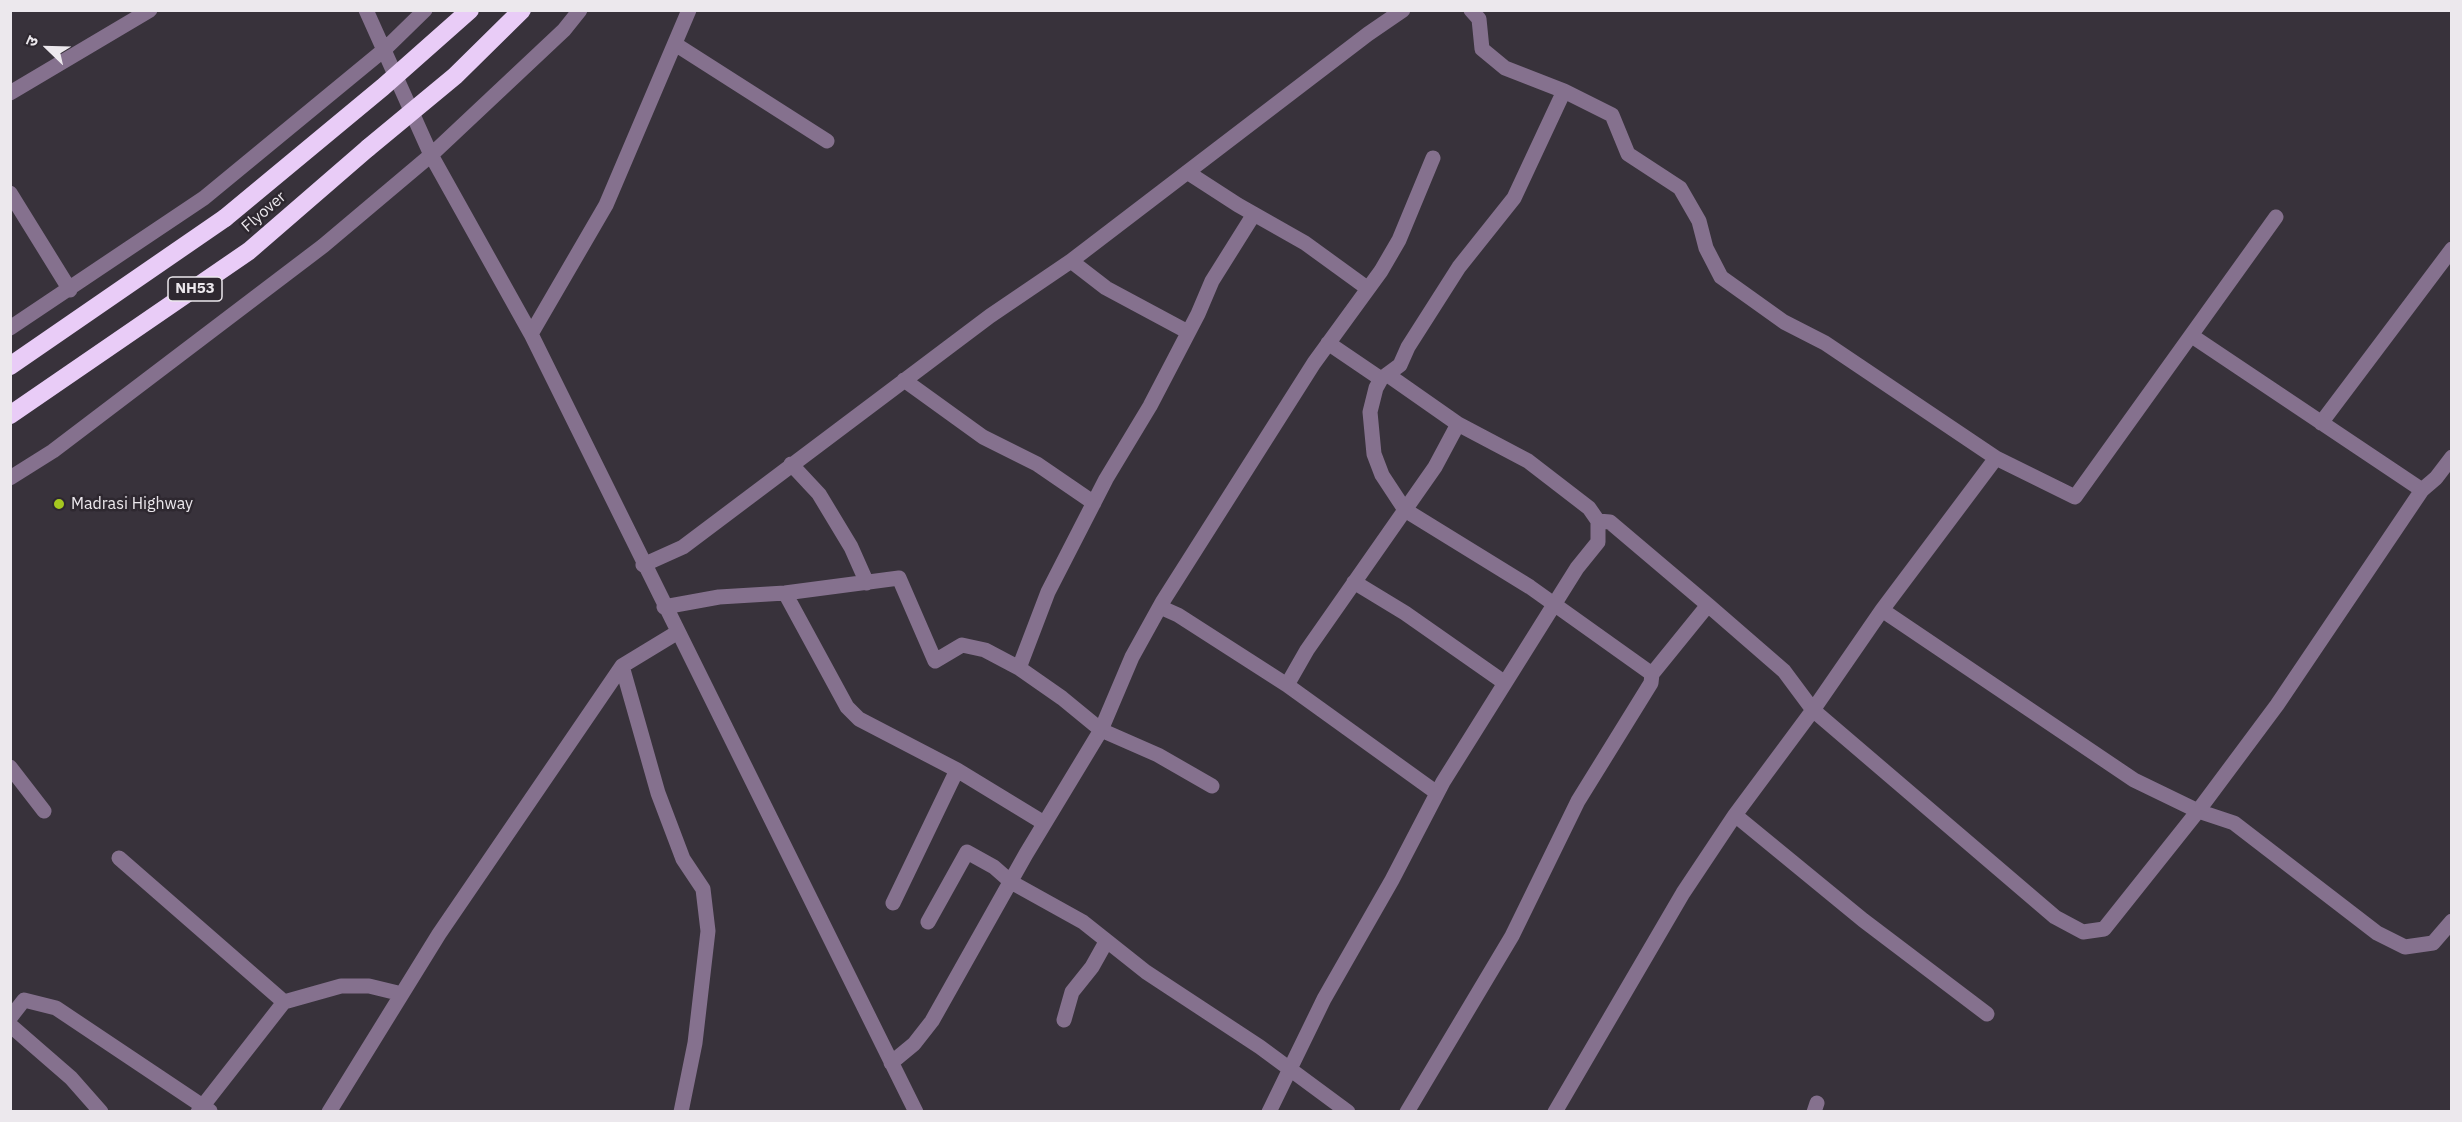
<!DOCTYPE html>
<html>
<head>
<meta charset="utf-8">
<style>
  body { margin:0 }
  #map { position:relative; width:2462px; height:1122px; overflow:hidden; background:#38323b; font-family:"IBM Plex Sans","Noto Sans Devanagari",sans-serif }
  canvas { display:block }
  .frame { position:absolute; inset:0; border:12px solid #ece8ed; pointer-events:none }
  .north { position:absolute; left:18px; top:18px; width:60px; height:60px; -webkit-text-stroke:4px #2e2830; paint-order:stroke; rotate:293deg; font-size:16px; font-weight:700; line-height:24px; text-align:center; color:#ece8ed }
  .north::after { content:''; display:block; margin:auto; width:21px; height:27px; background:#ece8ed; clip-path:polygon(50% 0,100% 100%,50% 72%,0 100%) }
</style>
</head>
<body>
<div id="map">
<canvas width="2462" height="1122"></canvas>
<div class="frame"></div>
<div class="north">उ</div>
</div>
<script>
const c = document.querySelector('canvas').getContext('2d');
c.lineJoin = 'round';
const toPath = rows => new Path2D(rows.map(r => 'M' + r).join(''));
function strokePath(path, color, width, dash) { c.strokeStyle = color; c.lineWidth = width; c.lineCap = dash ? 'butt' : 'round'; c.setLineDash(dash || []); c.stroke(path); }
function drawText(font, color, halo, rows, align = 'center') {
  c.font = font + ' "IBM Plex Sans",sans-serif'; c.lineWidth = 5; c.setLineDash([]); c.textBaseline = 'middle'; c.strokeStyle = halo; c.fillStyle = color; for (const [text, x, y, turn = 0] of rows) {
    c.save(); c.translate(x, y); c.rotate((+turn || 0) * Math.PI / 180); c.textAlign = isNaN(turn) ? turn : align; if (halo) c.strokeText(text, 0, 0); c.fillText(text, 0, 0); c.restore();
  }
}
strokePath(toPath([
  [366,10,431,155,531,334,916,1112],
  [1471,10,1479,19,1482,49,1505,68,1564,91,1612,115,1628,154,1680,188,1699,221,1706,248,1721,277,1784,322,1825,343,1996,458,2075,497,2276,217],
  [675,44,827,141],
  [1564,91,1514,198,1459,267,1408,347,1400,365,1381,379,1376,388,1370,412,1374,454,1382,475,1405,510,1530,587,1652,674],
  [10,93,150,10],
  [1187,172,1238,205,1305,243,1367,288],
  [10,193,70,290],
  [1071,261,1106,288,1188,332],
  [10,328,204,198,385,49,425,10],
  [531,334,606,205,689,10],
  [2192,336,2422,490],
  [1328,343,1381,379],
  [904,380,983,437,1037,464,1094,503],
  [2321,423,2452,249],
  [791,464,819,494,851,547,867,583],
  [10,478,53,451,323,246,431,155,564,30,580,10],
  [1598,521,1610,522,1708,605,1784,671,1813,710,2055,917,2083,932,2104,929,2198,811,2277,705,2422,490,2436,478,2452,457],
  [643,565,683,547,990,316,1071,261,1368,34,1403,10],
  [1354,582,1405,613,1505,683],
  [785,593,847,707,859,719,957,770,1044,823],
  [664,607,719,597,785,593,899,578,935,661,962,645,985,650,1019,668,1062,698,1101,730,1158,755,1212,786],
  [1160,607,1178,615,1287,685,1437,793],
  [1882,610,2134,780,2198,811,2234,823,2377,933,2405,947,2433,943,2452,921],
  [622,666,658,793,683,859,703,889,708,931,695,1043,681,1112],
  [1019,668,1048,592,1106,479,1150,406,1198,314,1212,281,1254,214],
  [1287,685,1307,650,1435,467,1458,424],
  [10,767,44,811],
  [1735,815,1863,920,1987,1014],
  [119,858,284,1002],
  [893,903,957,770],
  [928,922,967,852,994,867,1011,882,1083,922,1146,972,1260,1047,1348,1112],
  [10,1018,24,1000,56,1008,210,1111],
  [1064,1020,1072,992,1092,967,1106,942],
  [10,1025,71,1078,101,1112],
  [891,1063,914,1044,932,1021,1026,854,1101,730,1132,657,1163,601,1314,363,1381,271,1399,240,1433,158],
  [198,1112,284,1002,341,986,369,986,402,994],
  [329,1112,439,934,622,666,678,632],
  [1269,1112,1324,999,1392,880,1443,782,1577,568,1598,542,1598,521,1589,508,1528,461,1458,424,1388,375],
  [1407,1112,1512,936,1578,801,1651,683,1652,674,1708,605],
  [1555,1112,1683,893,1735,815,1813,710,1882,610,1996,458],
  [1814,1112,1817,1103]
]), '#85718e', 15);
strokePath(toPath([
  [10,366,225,218],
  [10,415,249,251,368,148]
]), '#e9ccf7', 18);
strokePath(toPath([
  [368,148,455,76,522,10],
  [225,218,383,87,470,10]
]), '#e9ccf7', 18);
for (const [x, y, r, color] of [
  [59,504,6,"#a6c820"]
]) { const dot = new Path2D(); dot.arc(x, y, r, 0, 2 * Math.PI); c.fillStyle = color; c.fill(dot); strokePath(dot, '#2e2830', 2); }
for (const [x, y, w] of [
  [195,289,54]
]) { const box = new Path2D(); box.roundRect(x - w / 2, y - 12, w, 24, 4.5); c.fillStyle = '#2e2830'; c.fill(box); strokePath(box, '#ece8ed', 1.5); }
drawText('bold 15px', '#ece8ed', null, [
  ["NH53",195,289]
]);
drawText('16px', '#ece8ed', '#2e2830', [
  ["Flyover",264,212,-41]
]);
drawText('16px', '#ece8ed', '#2e2830', [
  ["Madrasi Highway",71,504]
], 'left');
</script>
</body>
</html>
